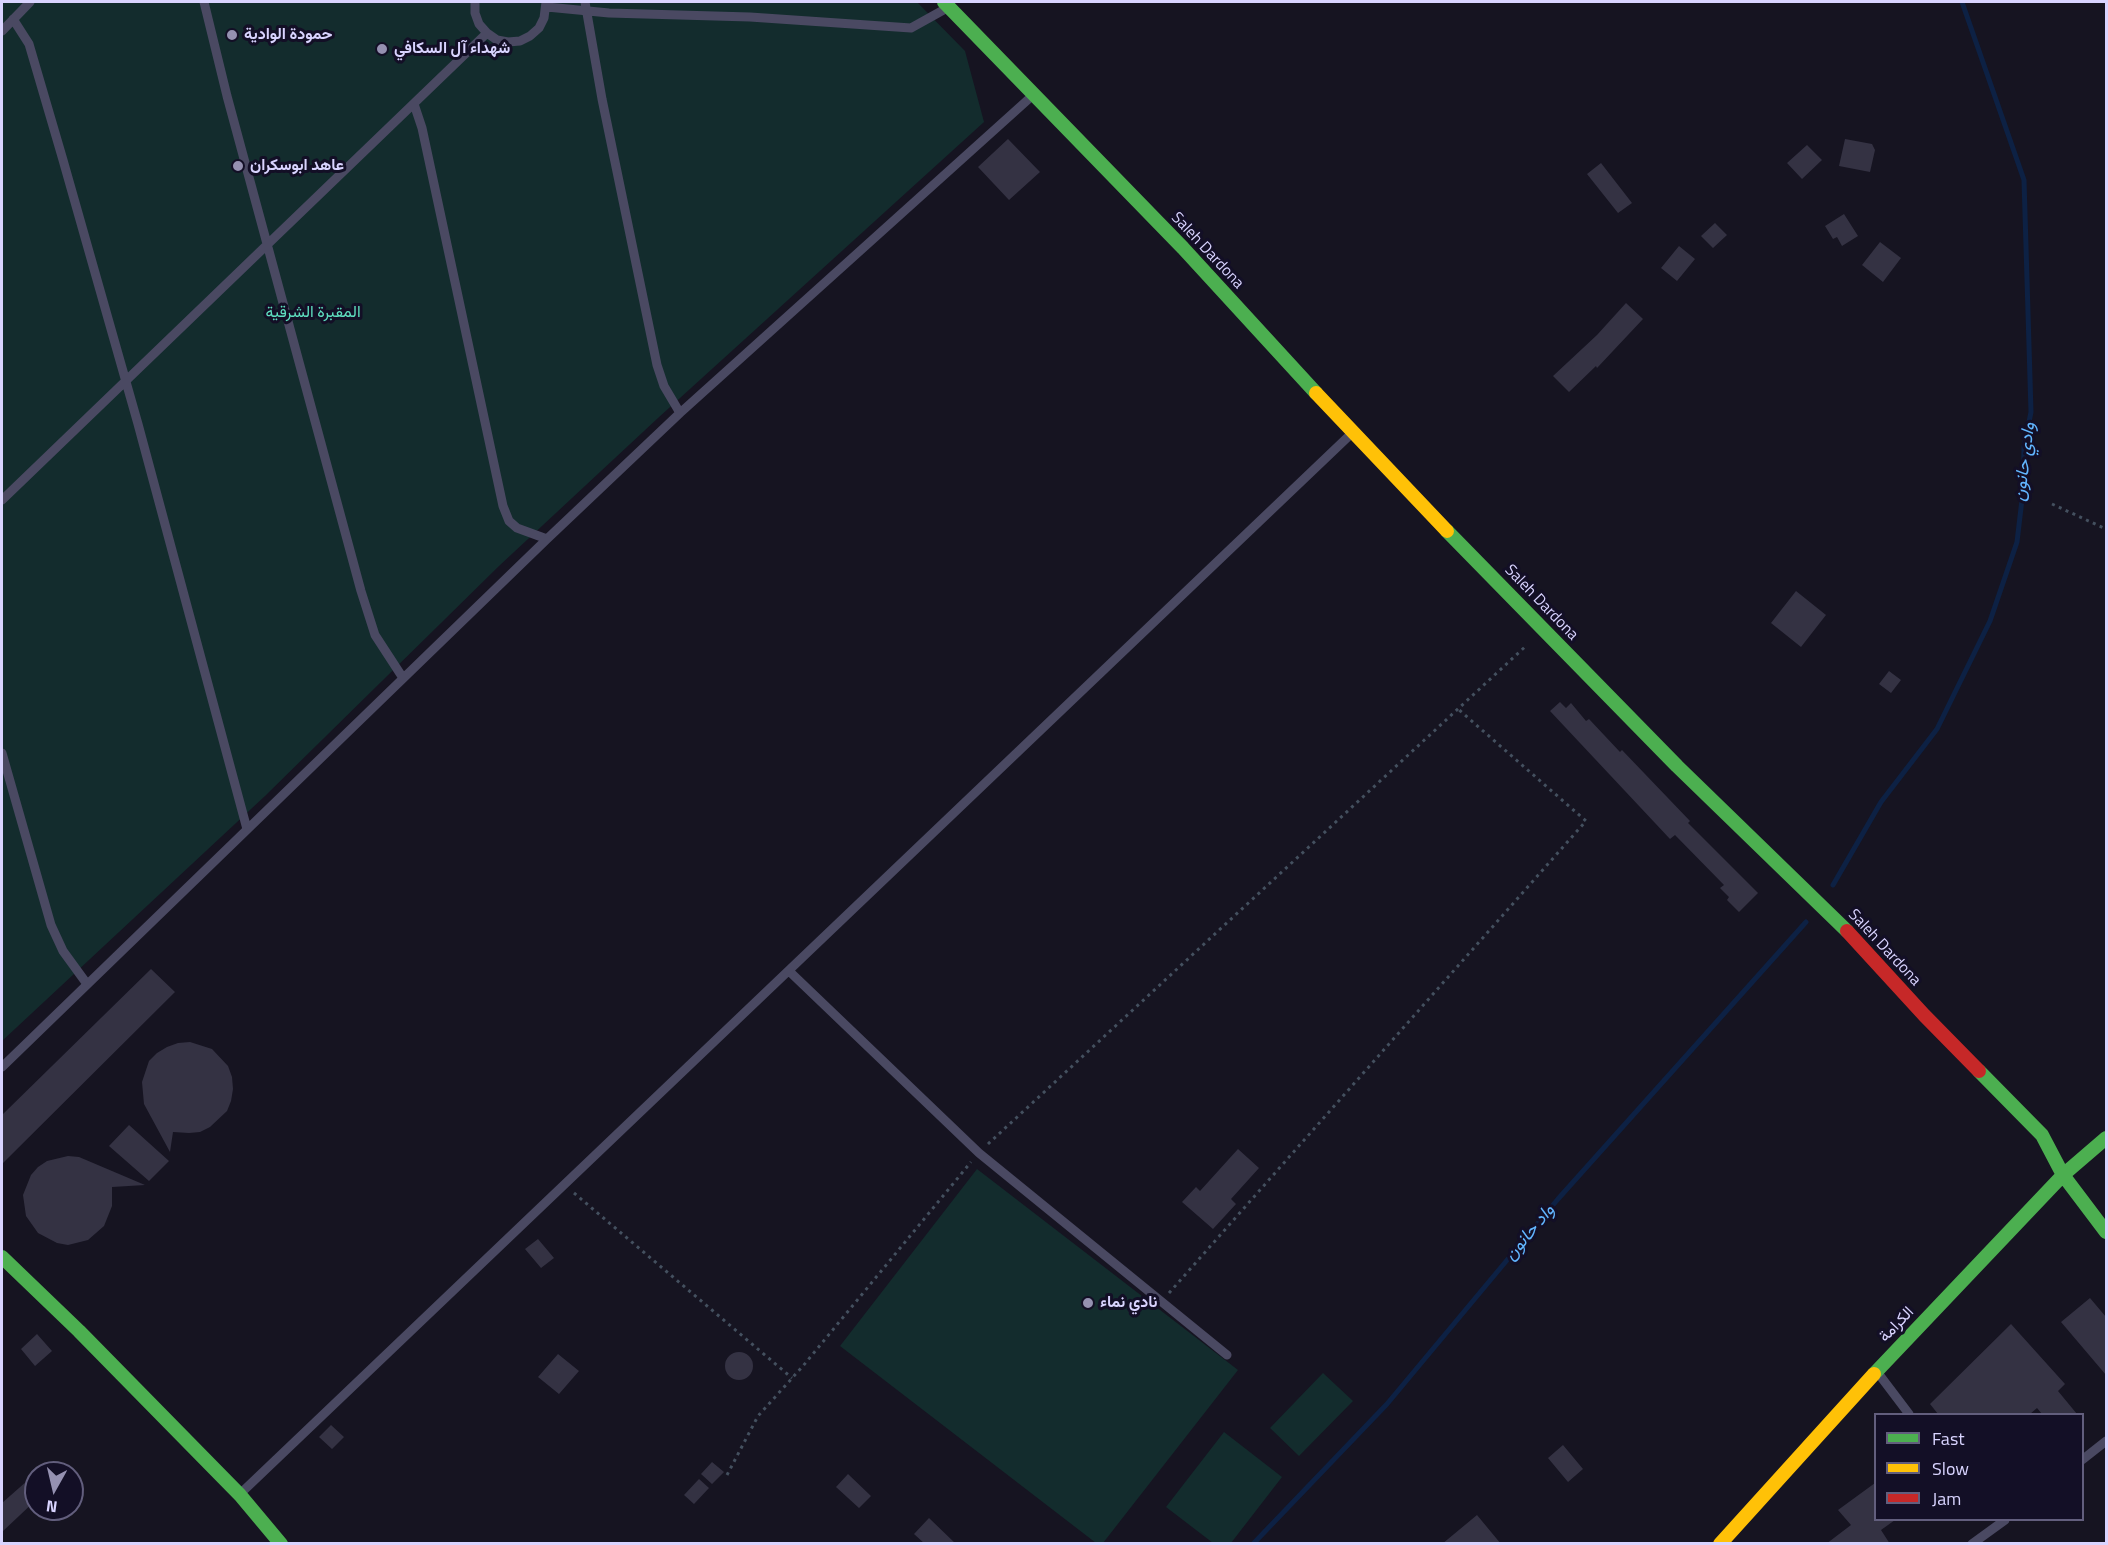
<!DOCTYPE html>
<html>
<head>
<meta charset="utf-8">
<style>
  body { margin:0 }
  #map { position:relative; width:2108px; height:1545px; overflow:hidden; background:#161421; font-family:"Titillium Web",sans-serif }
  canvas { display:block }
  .frame { position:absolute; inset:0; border:3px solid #d9d4ff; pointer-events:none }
  .legend { position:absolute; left:1874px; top:1413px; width:210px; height:108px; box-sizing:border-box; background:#130f26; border:2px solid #625e7d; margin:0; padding:8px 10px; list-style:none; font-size:18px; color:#d9d4ff }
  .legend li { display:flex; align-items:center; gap:12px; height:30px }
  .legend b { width:30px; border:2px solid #625e7d }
  .north { position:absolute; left:24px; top:1461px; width:60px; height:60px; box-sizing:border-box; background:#130f26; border:2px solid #625e7d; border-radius:50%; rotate:188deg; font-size:16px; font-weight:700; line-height:24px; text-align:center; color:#d9d4ff }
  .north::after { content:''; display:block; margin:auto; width:21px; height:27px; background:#9591b1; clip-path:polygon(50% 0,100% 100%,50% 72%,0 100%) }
</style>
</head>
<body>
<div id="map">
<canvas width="2108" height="1545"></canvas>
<div class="frame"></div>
<ul class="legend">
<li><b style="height:8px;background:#4caf50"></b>Fast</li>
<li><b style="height:8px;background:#ffc107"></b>Slow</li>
<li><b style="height:8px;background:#c62828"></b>Jam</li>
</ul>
<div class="north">N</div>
</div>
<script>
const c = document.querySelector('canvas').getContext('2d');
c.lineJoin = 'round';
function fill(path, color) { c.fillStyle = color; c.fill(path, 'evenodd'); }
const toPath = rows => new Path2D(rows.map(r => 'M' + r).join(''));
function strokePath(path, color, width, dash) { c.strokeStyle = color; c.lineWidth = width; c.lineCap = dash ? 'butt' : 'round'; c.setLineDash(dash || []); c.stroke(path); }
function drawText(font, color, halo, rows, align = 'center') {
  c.font = font + ' "Titillium Web",Vazirmatn,sans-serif'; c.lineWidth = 6; c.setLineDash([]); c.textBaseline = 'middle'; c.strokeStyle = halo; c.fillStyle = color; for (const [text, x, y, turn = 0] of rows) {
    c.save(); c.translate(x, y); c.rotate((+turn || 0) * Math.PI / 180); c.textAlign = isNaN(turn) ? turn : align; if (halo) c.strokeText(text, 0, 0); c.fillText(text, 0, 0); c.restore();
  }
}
fill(toPath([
  [2,2,917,2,965,51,984,122,658,418,499,566,265,796,2,1041],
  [977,1169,1238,1370,1103,1543,1096,1543,840,1346],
  [1323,1373,1353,1401,1299,1456,1270,1428],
  [1224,1432,1282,1477,1231,1543,1213,1543,1166,1507]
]), '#132c2d');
strokePath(toPath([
  [1833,885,1881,802,1937,729,1990,621,2017,542,2023,491,2024,447,2031,412,2024,180,1962,2],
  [1253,1544,1387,1404,1558,1199,1806,922]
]), '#0d2144', 5);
fill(toPath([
  [1008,139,1040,172,1009,200,978,167],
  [1845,139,1872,144,1875,150,1870,172,1839,166],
  [1807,145,1822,160,1802,179,1787,163],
  [1601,163,1632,203,1618,213,1587,174],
  [1844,214,1858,236,1842,246,1837,237,1833,239,1825,226],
  [1715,223,1727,235,1713,248,1701,236],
  [1880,242,1901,258,1883,282,1862,265],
  [1679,246,1695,259,1677,281,1661,268],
  [1626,303,1643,319,1597,368,1596,366,1569,392,1553,376,1597,335],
  [1796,591,1826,615,1801,647,1771,623],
  [1889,671,1901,680,1891,693,1879,684],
  [1560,702,1566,708,1571,703,1586,721,1589,719,1620,752,1622,750,1690,821,1688,823,1758,893,1739,912,1727,900,1729,897,1720,888,1724,885,1675,835,1670,839,1550,711],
  [151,969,175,992,2,1164,2,1115],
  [190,1042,212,1049,228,1066,232,1077,233,1089,231,1101,227,1111,210,1127,200,1132,189,1133,173,1132,170,1152,144,1104,142,1082,149,1061,157,1053,167,1047,178,1043],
  [129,1125,169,1161,149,1181,109,1146],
  [1238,1149,1259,1168,1231,1199,1236,1204,1213,1229,1182,1202,1196,1187,1200,1191],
  [68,1156,79,1157,145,1185,112,1187,112,1206,104,1226,88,1240,68,1245,57,1243,38,1233,26,1216,23,1195,31,1175,38,1167,47,1161],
  [538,1239,554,1258,541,1268,525,1249],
  [2090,1298,2106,1317,2106,1375,2061,1322],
  [2011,1324,2065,1384,2058,1391,2077,1414,2042,1414,2037,1408,2030,1414,1938,1414,1930,1404],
  [37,1334,52,1351,35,1366,21,1349],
  '725 1366a14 14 0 1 1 28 0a14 14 0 1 1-28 0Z',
  [558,1354,579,1371,559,1394,538,1377],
  [331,1425,344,1437,332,1449,319,1437],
  [1563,1445,1583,1469,1568,1482,1548,1458],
  [712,1462,724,1472,712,1484,701,1474],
  [36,1473,36,1500,2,1532,2,1503],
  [848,1474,871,1496,859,1508,836,1487],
  [699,1479,709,1488,694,1504,684,1495],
  [1875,1483,1875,1520,1895,1520,1881,1530,1890,1544,1826,1544,1851,1525,1838,1510],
  [1477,1515,1501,1544,1442,1544],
  [929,1518,956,1544,925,1544,914,1534]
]), '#343243');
strokePath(toPath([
  [2052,504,2106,529],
  [988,1144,1527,645],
  [574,1193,792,1378],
  [1169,1293,1586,821,1458,709],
  [727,1475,758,1416,803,1366,971,1162]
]), '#44505f', 3, [3, 4.5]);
strokePath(toPath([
  [204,2,227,96,361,591,375,635,403,678],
  [475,2,475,13,479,24,487,33,497,40,508,42,520,41,530,36,539,28,544,18,546,2],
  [585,2,602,99,657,365,664,386,680,413],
  [547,7,609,13,750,17,911,28,947,8],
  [13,19,29,44,63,160,138,424,247,829],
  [2,31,30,2],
  [414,104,422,128,503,506,509,521,517,528,547,539],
  [2,500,487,33],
  [2,753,51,925,63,951,87,984],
  [789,971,979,1153,1227,1355],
  [2,1067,547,539,680,413,1032,96],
  [1878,1373,1909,1414],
  [2082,1460,2106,1441],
  [241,1493,1351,434],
  [1972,1544,2005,1520]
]), '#4a4962', 9);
strokePath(toPath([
  [944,2,1183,248,1316,393],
  [1447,531,1677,766,1847,931],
  [1979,1071,2042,1135,2063,1175,2106,1232],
  [2,1257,79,1331,240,1495,281,1544],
  [1874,1374,2063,1175,2106,1138]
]), '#4caf50', 14);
strokePath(toPath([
  [1316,393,1447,531],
  [1720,1544,1874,1374]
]), '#ffc107', 14);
strokePath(toPath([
  [1847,931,1924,1015,1979,1071]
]), '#c62828', 14);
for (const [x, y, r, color] of [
  [232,35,6,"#9591b1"],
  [382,49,6,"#9591b1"],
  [238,166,6,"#9591b1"],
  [1088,1303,6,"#9591b1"]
]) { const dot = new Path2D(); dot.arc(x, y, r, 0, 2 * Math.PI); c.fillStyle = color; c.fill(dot); strokePath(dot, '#130f26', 2); }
drawText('bold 16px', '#d9d4ff', '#130f26', [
  ["حمودة الوادية",244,35],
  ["شهداء آل السكافي",394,49],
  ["عاهد ابوسكران",250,166],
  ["نادي نماء",1100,1303]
], 'left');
drawText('16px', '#d9d4ff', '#130f26', [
  ["Saleh Dardona",1207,251,47],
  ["Saleh Dardona",1541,603,46],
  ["Saleh Dardona",1884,948,47],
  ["الكرامة",1897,1325,-46]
]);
drawText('16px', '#5fe0c0', '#130f26', [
  ["المقبرة الشرقية",313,313]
]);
drawText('italic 18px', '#62b6ff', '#130f26', [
  ["وادي حانون",2025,462,-83],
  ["واد حانون",1530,1233,-50]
]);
</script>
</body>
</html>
